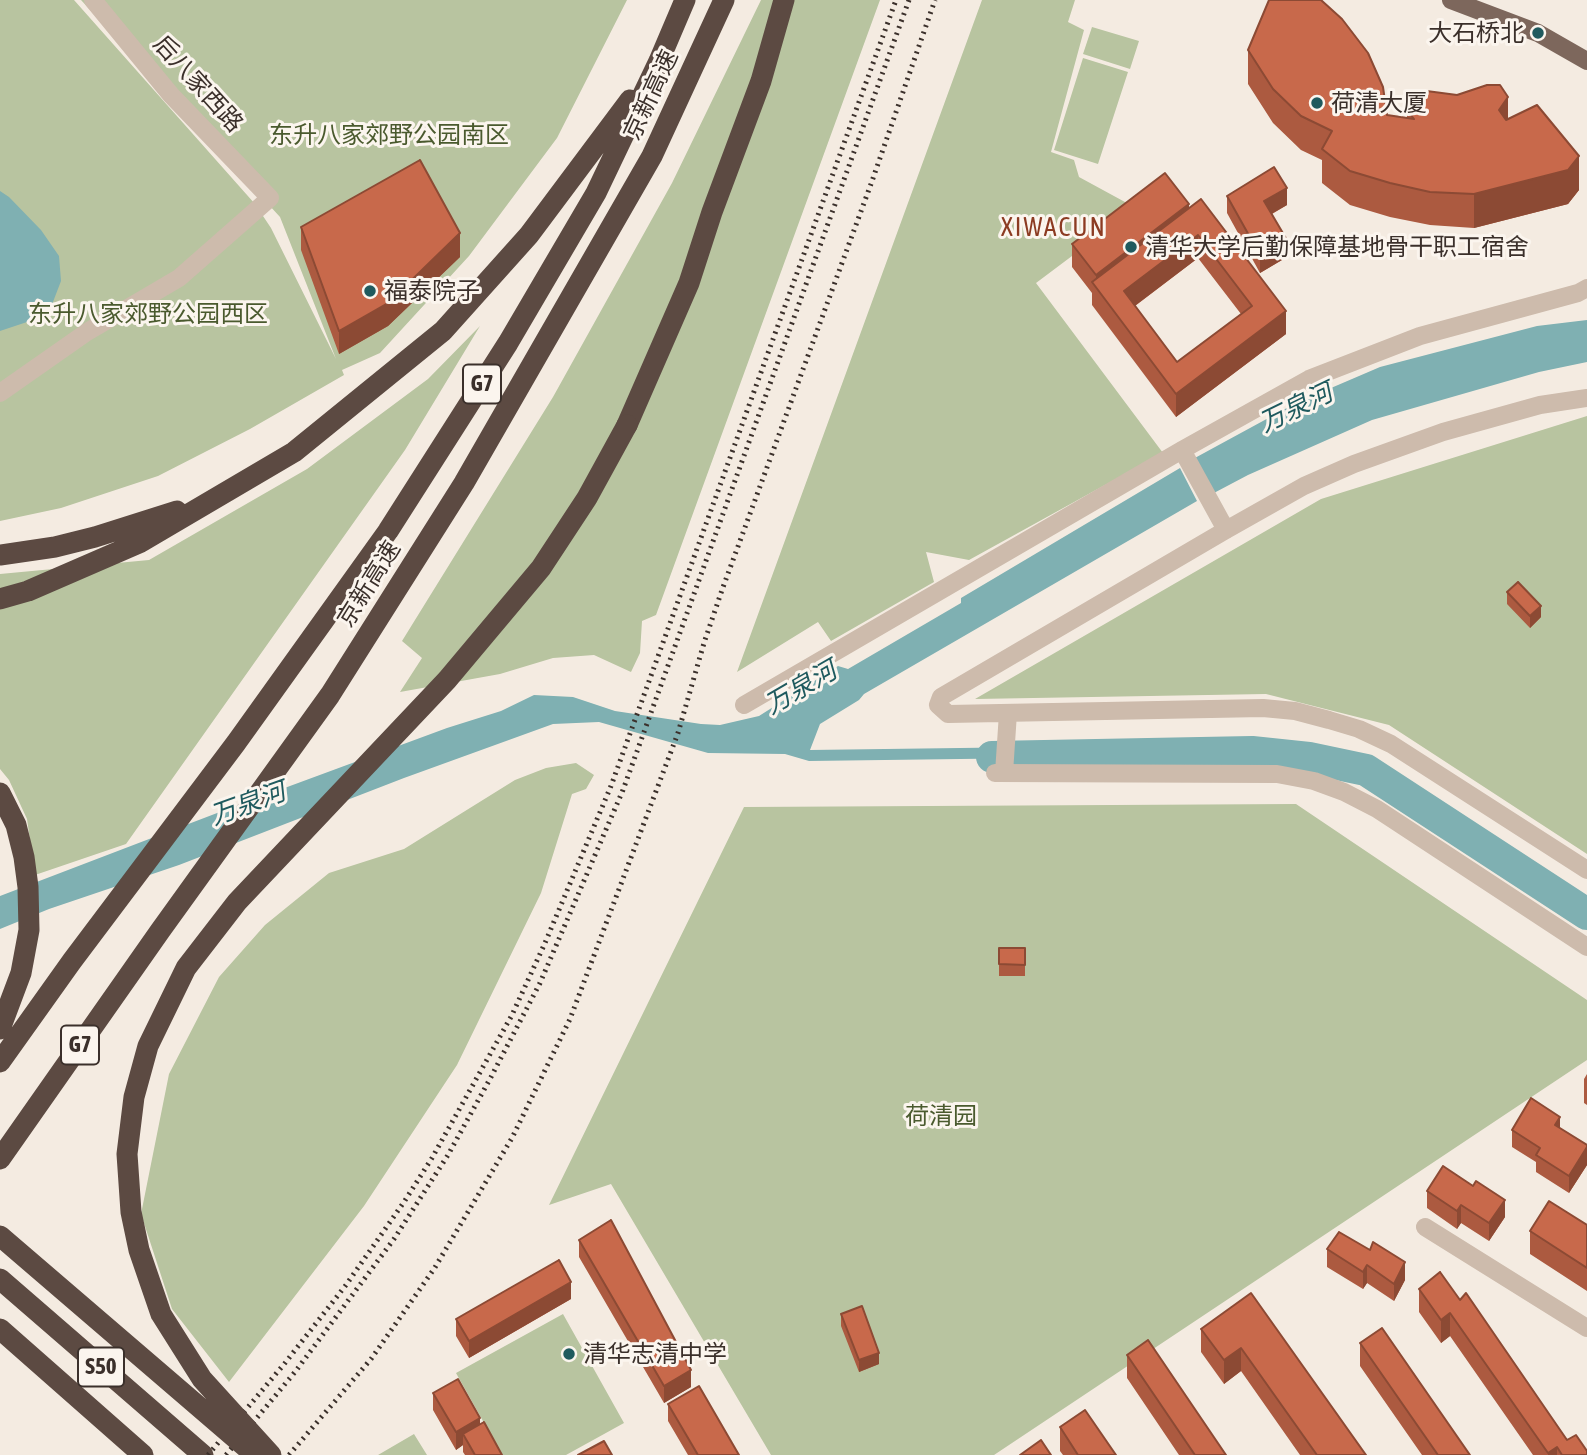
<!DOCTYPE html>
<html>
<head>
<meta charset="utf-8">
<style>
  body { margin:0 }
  canvas { display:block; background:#f4ebe1 }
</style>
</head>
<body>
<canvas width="1587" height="1455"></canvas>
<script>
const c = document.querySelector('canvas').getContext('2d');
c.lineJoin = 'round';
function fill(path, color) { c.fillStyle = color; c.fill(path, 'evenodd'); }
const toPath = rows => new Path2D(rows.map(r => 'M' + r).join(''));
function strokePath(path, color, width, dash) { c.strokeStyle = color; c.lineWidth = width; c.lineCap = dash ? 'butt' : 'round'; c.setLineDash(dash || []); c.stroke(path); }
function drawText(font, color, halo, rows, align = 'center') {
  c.font = font + ' "Asap Condensed","Noto Sans SC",sans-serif'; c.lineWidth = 6; c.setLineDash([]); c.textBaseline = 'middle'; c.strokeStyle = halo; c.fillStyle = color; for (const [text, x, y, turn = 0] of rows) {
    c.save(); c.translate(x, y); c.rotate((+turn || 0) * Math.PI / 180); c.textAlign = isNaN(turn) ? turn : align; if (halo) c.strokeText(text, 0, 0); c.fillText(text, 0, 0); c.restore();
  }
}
fill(toPath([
  [0,0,74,0,255,204,271,228,336,359,280,217,81,0,627,0,557,138,469,256,380,353,342,370,344,375,250,429,158,476,61,508,0,521],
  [761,0,880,0,656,615,642,621,640,653,631,672,594,655,553,658,500,674,400,692,422,658,402,641,553,397,672,183],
  [982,0,1075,0,1068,22,1084,30,1051,152,1074,160,1079,177,1136,208,1036,283,1163,453,969,560,926,552,934,582,831,641,818,622,737,672],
  [1092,27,1139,41,1130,69,1083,54],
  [1083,58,1128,72,1098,164,1054,150],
  [480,326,405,450,126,844,35,875,27,819,9,780,0,769,0,574,149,560,307,469,428,379],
  [1587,416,1587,854,1389,725,1266,694,975,699,1321,499],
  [576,763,594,775,586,789,572,794,541,893,457,1065,364,1206,229,1382,172,1309,141,1214,169,1074,219,977,265,925,329,873,404,849,515,780,546,768],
  [1296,804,1587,1000,1587,1060,994,1455,771,1455,611,1184,549,1205,744,807],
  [563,1314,624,1423,566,1455,502,1455,456,1373],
  [414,1434,427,1455,378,1455]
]), '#b8c4a0');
fill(toPath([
  [0,191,9,197,41,230,59,256,61,281,48,315,0,331],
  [1587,320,1587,362,1539,372,1372,420,1248,475,1212,494,1193,459,1296,403,1380,367,1537,326],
  [1180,468,1197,501,864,694,859,700,820,724,810,750,1035,747,1036,758,809,761,785,754,708,753,599,722,553,724,404,778,179,865,49,909,0,929,0,896,225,810,447,728,501,711,534,695,573,697,615,711,701,724,720,725,759,716,838,666,848,669,961,603,961,598]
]), '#7fb0b2');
strokePath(toPath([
  [992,757,1252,752,1309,758,1366,770,1587,914]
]), '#7fb0b2', 32);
strokePath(toPath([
  [0,393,87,332,179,278,270,198,171,95,93,0],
  [1587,398,1540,405,1443,432,1354,464,1304,486,1226,530,941,697,938,705,948,714,1263,708,1295,711,1329,720,1359,729,1391,744,1587,870],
  [1182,450,1226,530],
  [744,705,1182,450,1309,379,1420,336,1578,293,1587,288],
  [995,773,1277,774,1314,781,1344,792,1377,809,1587,947],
  [1004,773,1008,713],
  [1425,1227,1587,1328]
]), '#cdbbac', 18);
strokePath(toPath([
  [1451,0,1538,33,1587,61]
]), '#7d675c', 18);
strokePath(toPath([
  [627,425,689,283,712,212,761,81,784,0],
  [0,555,55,547,95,537,177,511],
  [0,599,28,591,141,542,294,452,443,331,529,235,630,100],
  [0,793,16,825,24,857,28,887,29,930,21,973,0,1029],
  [0,1062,72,961,236,743,388,531,508,343,596,193,659,61,685,0],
  [0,1159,160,931,330,695,464,483,652,156,724,0],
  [0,1279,203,1455],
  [0,1329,143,1455]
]), '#5c4a42', 21);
strokePath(toPath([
  [208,1455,285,1363,346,1285,404,1202,432,1158,512,1015,545,943,611,786,896,0],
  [226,1455,295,1372,394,1239,448,1155,491,1077,540,983,623,790,909,0],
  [289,1455,371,1359,434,1269,512,1138,570,1019,678,733,704,643,722,590,871,184,935,0]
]), '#3b302b', 5, [2, 5]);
strokePath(toPath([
  [0,1236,255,1455],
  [271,1455,202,1379,161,1314,139,1250,131,1212,127,1154,134,1097,148,1046,186,968,237,902,447,680,541,568,587,498,627,425]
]), '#5c4a42', 21);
fill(toPath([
  [1248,50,1387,115,1407,118,1407,98,1508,119,1579,190,1568,204,1474,228,1430,225,1390,217,1350,205,1322,183,1322,160,1301,150,1273,123,1248,84],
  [1227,196,1287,205,1272,214,1287,257,1260,273,1227,213],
  [1189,208,1286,334,1176,417,1092,305,1092,293,1072,267,1072,244],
  [1198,258,1241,314,1177,362,1135,306],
  [301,227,460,257,388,326,339,354,301,250],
  [1507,592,1541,617,1530,628,1507,604],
  [999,948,1025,948,1025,976,999,976],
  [1587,1074,1587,1105,1584,1103,1584,1079],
  [1560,1128,1587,1145,1587,1165,1569,1193,1536,1172,1536,1162,1512,1147,1512,1130],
  [1427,1191,1505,1217,1489,1241,1461,1223,1457,1229,1427,1208],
  [1587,1225,1587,1291,1530,1254,1530,1231],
  [579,1240,691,1387,664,1403,579,1257],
  [1327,1249,1370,1250,1405,1280,1394,1301,1367,1283,1363,1289,1327,1267],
  [1419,1289,1460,1300,1567,1440,1587,1455,1533,1455,1450,1336,1441,1343,1419,1312],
  [1251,1293,1366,1455,1300,1455,1241,1371,1224,1384,1201,1352,1201,1329],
  [571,1299,469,1358,456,1336,456,1319],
  [841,1314,879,1364,859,1372,841,1326],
  [1360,1343,1470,1455,1422,1455,1360,1366],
  [1127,1355,1226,1455,1179,1455,1127,1378],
  [433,1393,480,1424,502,1455,465,1455,463,1452,463,1445,456,1450,433,1410],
  [668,1404,739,1455,688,1455,668,1421],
  [1060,1427,1116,1455,1063,1455,1060,1451]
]), '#ac5a40');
fill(toPath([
  [1508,97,1508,131,1499,110],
  [1579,156,1579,190,1568,204,1474,228,1474,194],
  [1287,188,1287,205,1264,218,1264,201],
  [1189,204,1189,227,1096,287,1096,275],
  [460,233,460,257,388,326,339,354,339,331],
  [1198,235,1198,258,1124,314,1124,291],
  [1287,240,1287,257,1260,273,1260,255],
  [1286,311,1286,334,1176,417,1176,394],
  [1541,606,1541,617,1530,628,1530,616],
  [1560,1117,1560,1134,1555,1125],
  [1587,1147,1587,1165,1569,1193,1569,1176],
  [1505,1200,1505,1217,1489,1241,1489,1223],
  [1461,1205,1461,1223,1457,1229,1457,1211],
  [1405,1262,1405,1280,1394,1301,1394,1284],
  [1367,1265,1367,1283,1363,1289,1363,1272],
  [571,1282,571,1299,469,1358,469,1341],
  [1450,1313,1450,1336,1441,1343,1441,1320],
  [1241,1348,1241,1371,1224,1384,1224,1360],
  [879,1353,879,1364,859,1372,859,1360],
  [691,1370,691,1387,664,1403,664,1386],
  [480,1418,480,1436,463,1434,463,1445,456,1450,456,1432],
  [1557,1447,1557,1455,1548,1455,1548,1453]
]), '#8c4a34');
const building = toPath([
  [1269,0,1321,0,1342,19,1368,53,1383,87,1387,115,1414,119,1407,110,1407,98,1419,90,1457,95,1487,85,1500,85,1508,97,1499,110,1506,120,1537,105,1579,156,1568,170,1474,194,1430,192,1390,183,1350,171,1322,149,1332,131,1301,116,1273,89,1248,50,1269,0],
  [420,160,460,233,388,303,339,331,301,227,420,160],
  [1274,167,1287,188,1264,201,1287,240,1260,255,1227,196,1274,167],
  [1165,173,1189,204,1096,275,1072,244,1165,173],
  [1201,199,1286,311,1176,394,1092,282,1201,199],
  [1198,235,1252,306,1177,362,1124,291,1198,235],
  [1518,582,1541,606,1530,616,1507,592,1518,582],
  [999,948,1025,948,1025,965,999,964,999,948],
  [1531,1098,1560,1117,1555,1125,1587,1145,1587,1147,1569,1176,1536,1155,1540,1148,1512,1130,1531,1098],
  [1443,1166,1473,1186,1476,1181,1505,1200,1489,1223,1461,1205,1457,1211,1427,1191,1443,1166],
  [1549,1201,1587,1225,1587,1268,1530,1231,1549,1201],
  [611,1220,691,1370,664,1386,579,1240,611,1220],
  [1339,1232,1370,1250,1373,1242,1405,1262,1394,1284,1367,1265,1363,1272,1327,1249,1339,1232],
  [559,1260,571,1282,469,1341,456,1319,559,1260],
  [1440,1272,1460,1300,1466,1293,1567,1440,1576,1435,1587,1451,1587,1455,1562,1455,1557,1447,1548,1453,1450,1313,1441,1320,1419,1289,1440,1272],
  [1251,1293,1366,1455,1317,1455,1241,1348,1224,1360,1201,1329,1251,1293],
  [862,1306,879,1353,859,1360,841,1314,862,1306],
  [1382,1328,1470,1455,1438,1455,1360,1343,1382,1328],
  [1148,1340,1226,1455,1195,1455,1127,1355,1148,1340],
  [458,1379,480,1418,456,1432,433,1393,458,1379],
  [699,1386,739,1455,698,1455,668,1404,699,1386],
  [1085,1410,1116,1455,1078,1455,1060,1427,1085,1410],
  [484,1422,502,1455,475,1455,463,1434,484,1422],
  [1041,1440,1051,1455,1020,1455,1041,1440],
  [604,1441,612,1455,578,1455,604,1441]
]);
fill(building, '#c8694b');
strokePath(building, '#8c4a34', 2);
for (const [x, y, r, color] of [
  [1538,33,7,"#1f5a5e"],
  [1317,103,7,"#1f5a5e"],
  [1131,247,7,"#1f5a5e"],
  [370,291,7,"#1f5a5e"],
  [569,1354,7,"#1f5a5e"]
]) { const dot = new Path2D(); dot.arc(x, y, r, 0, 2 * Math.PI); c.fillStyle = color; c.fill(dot); strokePath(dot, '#fbf5ee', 2.5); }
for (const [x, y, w] of [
  [482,384,38],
  [80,1045,38],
  [101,1367,46]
]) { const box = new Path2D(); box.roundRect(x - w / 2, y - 19.5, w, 39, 5); c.fillStyle = '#fbf5ee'; c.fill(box); strokePath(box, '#3b302b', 2); }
drawText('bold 23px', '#3b302b', null, [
  ["G7",482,384],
  ["G7",80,1045],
  ["S50",101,1367]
]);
drawText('24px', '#3b302b', '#fbf5ee', [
  ["大石桥北",1524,33,"right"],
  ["荷清大厦",1331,103],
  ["清华大学后勤保障基地骨干职工宿舍",1145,247],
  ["福泰院子",384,291],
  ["清华志清中学",583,1354]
], 'left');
drawText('24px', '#3b302b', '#fbf5ee', [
  ["后八家西路",198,84,48],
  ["京新高速",651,95,-65],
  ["京新高速",369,584,-58]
]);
drawText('24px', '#4a5a2e', '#fbf5ee', [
  ["东升八家郊野公园南区",389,135],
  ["东升八家郊野公园西区",148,314],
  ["荷清园",941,1116]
]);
c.letterSpacing = '2px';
drawText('26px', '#8c3b22', '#fbf5ee', [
  ["XIWACUN",1054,228]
]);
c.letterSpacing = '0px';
drawText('italic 26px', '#1f5a5e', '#fbf5ee', [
  ["万泉河",1296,408,-26],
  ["万泉河",801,688,-30],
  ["万泉河",248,804,-20]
]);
</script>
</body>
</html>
